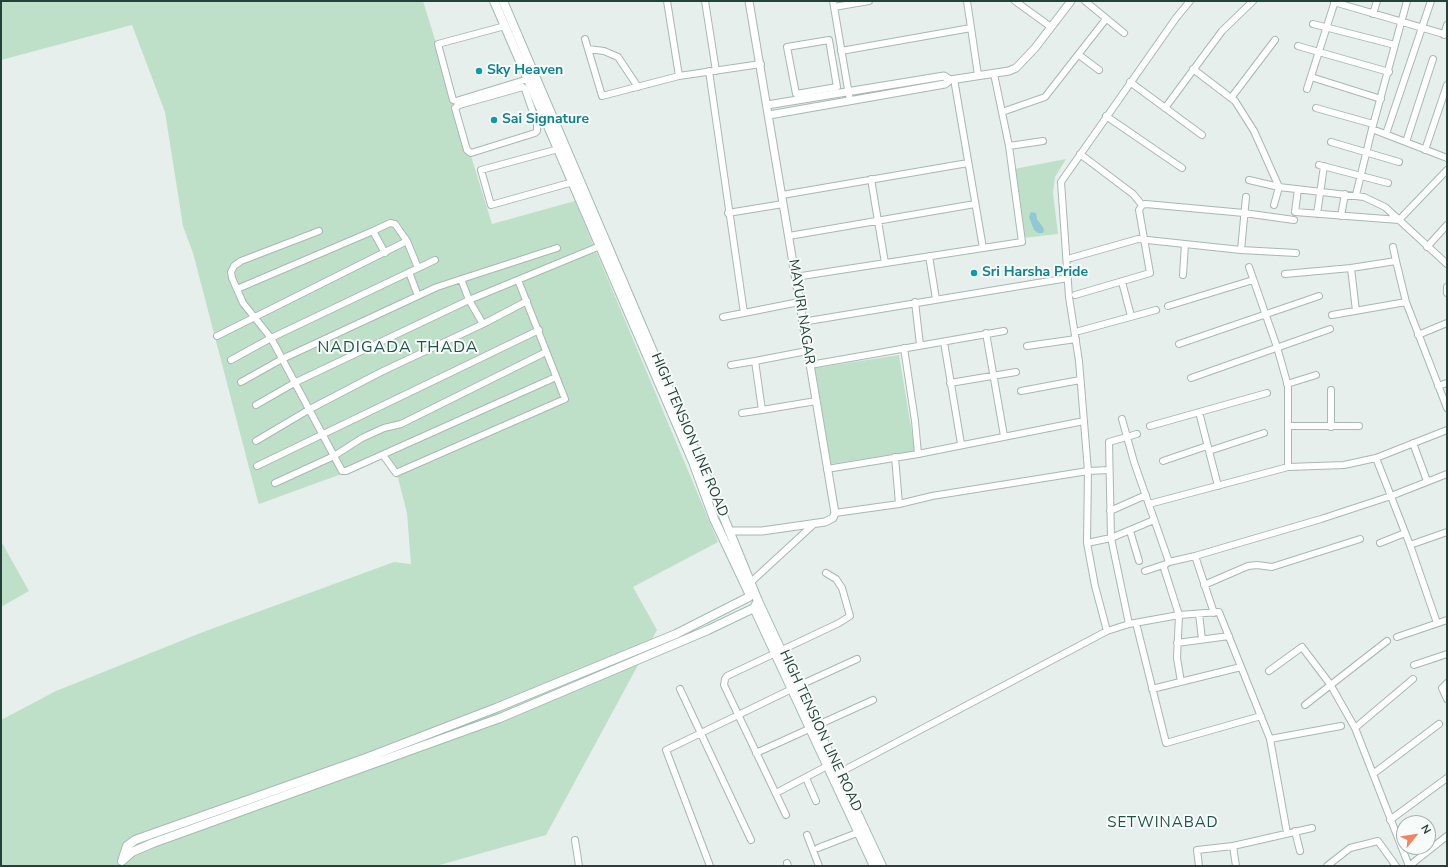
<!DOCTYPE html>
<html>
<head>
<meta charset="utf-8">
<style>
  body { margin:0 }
  #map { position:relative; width:1448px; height:867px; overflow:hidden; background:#e6efeb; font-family:"Nunito Sans",sans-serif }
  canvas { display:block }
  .frame { position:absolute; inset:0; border:2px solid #24423a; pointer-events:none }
  .north { position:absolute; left:1396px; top:815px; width:40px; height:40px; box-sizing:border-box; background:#f7fbf9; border:1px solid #a3b1ad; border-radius:50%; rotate:60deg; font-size:11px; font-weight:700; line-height:16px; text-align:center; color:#24423a }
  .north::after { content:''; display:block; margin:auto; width:14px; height:18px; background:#f4845f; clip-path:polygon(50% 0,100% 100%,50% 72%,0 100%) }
</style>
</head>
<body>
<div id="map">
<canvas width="1448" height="867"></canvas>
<div class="frame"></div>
<div class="north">N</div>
</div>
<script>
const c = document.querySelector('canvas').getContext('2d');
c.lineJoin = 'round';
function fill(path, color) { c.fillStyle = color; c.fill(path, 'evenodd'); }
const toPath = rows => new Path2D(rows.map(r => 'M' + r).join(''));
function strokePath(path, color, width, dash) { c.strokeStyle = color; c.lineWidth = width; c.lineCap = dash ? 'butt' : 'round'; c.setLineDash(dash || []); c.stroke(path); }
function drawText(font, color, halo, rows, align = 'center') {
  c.font = font + ' "Nunito Sans",sans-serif'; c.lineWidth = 4; c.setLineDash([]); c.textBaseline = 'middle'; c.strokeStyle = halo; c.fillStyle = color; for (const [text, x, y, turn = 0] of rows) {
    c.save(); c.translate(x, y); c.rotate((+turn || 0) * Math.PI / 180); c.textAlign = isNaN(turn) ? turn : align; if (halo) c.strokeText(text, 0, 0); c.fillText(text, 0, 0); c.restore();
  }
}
fill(toPath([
  [1,1,423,1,492,224,575,201,718,542,633,587,657,630,546,835,436,866,1,866,1,720,56,691,203,632,394,562,411,564,407,513,398,478,383,459,259,504,258,502,193,253,183,226,165,112,132,25,1,60],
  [1066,159,1055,177,1053,193,1058,234,1023,238,1014,169],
  [899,355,915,451,831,464,815,368],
  [1,541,29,591,1,607]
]), '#bfe0c8');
fill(toPath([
  [1031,212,1036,213,1037,219,1044,229,1043,233,1038,233,1034,230,1029,217]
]), '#8ec9d4');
const minor = toPath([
  [667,1,679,76],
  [705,1,716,71],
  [833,1,850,101],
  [967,1,978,75],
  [1015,1,1051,27],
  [1085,1,1124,33],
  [1334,2,1447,35],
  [834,7,869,1],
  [1373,14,1377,1],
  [1313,24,1395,45],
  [505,26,438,44,453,100,456,101,528,79],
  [1444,35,1447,25],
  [585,39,602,96,679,76,761,64],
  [829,40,837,87,796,94,787,47,829,40],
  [1298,46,1389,72],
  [588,49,604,51,618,57,638,87],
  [841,51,971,28],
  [1079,55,1099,70],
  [1193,69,1235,101,1254,131,1279,187,1274,205],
  [709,71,744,313,799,302],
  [1311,77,1381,99],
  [954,79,983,248],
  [1130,82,1202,135],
  [1307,89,1335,1],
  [1231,98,1275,40],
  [1165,108,1222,31,1253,1],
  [1316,108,1373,124],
  [1002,112,1045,97,1106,19],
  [1106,116,1182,168],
  [537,124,525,89,523,87,459,105,455,108,467,150,471,153,535,133,537,131,537,121,545,118],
  [1372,129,1447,158],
  [1386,134,1431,1],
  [1331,142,1399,162],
  [1406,142,1433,59],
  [1009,146,1043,141],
  [562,148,481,170,491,205,573,182],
  [1425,150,1447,85],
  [1080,154,1133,194,1142,205],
  [1319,165,1388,183],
  [871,179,885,263],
  [1249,180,1279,187,1364,197,1385,207,1447,264],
  [1298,189,1295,212,1399,220,1447,170],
  [782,195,968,163],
  [1356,195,1372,129,1407,1],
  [728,213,783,204],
  [1317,214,1324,166],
  [1341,216,1345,194],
  [319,231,241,261,234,266,231,272,232,278,243,303,271,338,342,471,346,471,556,377],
  [373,231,390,223,395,224,407,241],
  [789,236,975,204],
  [1393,247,1396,261],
  [1427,247,1447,225],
  [1241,250,1246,197],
  [929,256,936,299],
  [1071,258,1138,239,1241,250,1296,253],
  [1249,267,1277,347,1288,386,1288,467],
  [1351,268,1356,311],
  [409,272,418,296],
  [1285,274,1351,268,1396,261,1406,302,1447,408],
  [1183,275,1185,244],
  [795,277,1022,242,1009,146,994,74],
  [1122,282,1131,316],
  [1447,287,1447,293],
  [237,289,373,231,385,253],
  [1075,295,1150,273,1139,210,1142,205,1146,204,1244,213,1294,220],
  [915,302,920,345],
  [1168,306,1253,280],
  [1332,315,1406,302],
  [723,317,744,313],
  [802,322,1068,278],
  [483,324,527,301],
  [1079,331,1156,310],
  [986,333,1004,436],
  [1418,335,1447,323],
  [217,336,407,241,418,268],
  [944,342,961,444],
  [1179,344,1319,296],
  [1027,346,1076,339],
  [904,348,915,421,918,454],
  [807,351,755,361,762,410,816,401],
  [231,360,271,338,435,260],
  [731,365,755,361],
  [810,365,1004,331],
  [1191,378,1330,329],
  [241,382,282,359,437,287,557,248],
  [950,383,1016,372],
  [1287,384,1316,375],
  [1438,386,1447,383],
  [1331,390,1331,427],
  [1021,391,1080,380],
  [256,405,296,382,469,300,600,246],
  [1199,412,1218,486],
  [742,413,762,410],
  [1122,419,1134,462,1169,562,1195,556,1214,613],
  [1150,426,1267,393],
  [1289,426,1359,426],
  [256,441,310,409,381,372,483,324,469,300,461,279],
  [1413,443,1427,481],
  [1209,451,1264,433],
  [383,455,396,473,565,399,518,280],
  [895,457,899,504],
  [1376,458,1410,545,1437,623],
  [1163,461,1207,446],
  [257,466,539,330],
  [827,469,918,454,1084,421],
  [275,483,334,456,362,438,384,428,401,424,546,352],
  [1149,504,1288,467,1344,465,1376,458,1447,430],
  [1110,511,1146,495],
  [835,513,899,504,932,496,1088,471,1109,470],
  [1130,531,1139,561],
  [1087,543,1111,538,1154,520],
  [1380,543,1405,533],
  [1410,545,1447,532],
  [1195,556,1321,519,1391,496,1447,474],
  [1163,565,1179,615,1177,658,1181,682],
  [1145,571,1166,564],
  [751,582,815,523],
  [1204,585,1248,566,1257,565,1272,567,1360,539],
  [1199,614,1202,639],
  [1136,623,1166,743,1261,716],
  [1129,624,1111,538,1109,442,1137,434],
  [1107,631,1095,586,1087,543,1088,471,1079,361,1069,297,1061,182,1176,18,1190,1],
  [1397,637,1447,620],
  [1177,643,1229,636],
  [1414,665,1447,654],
  [1269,671,1302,647,1330,684,1355,728,1409,866,1447,836],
  [1447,683,1442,688,1447,699],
  [680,689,751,840],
  [1152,689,1241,667],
  [1305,705,1387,641],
  [1355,728,1413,679],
  [1270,739,1341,726],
  [756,753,873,700],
  [1373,774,1439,724],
  [835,775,1107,631,1129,624,1179,615,1219,612,1270,739,1287,833],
  [806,778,816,801],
  [776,793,831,764],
  [786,815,724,685,725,679,727,676,839,623,850,616,842,588,836,579,826,573],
  [1390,820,1447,778],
  [1295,831,1300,851],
  [807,835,819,866],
  [575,840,579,866],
  [818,848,862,831],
  [787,863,788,866],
  [710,866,666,750,798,686,857,659],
  [1199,866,1197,850,1233,846],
  [1236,866,1233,846,1312,828],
  [1327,866,1350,848,1378,841,1396,866]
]);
const tertiary = toPath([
  [767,105,944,76,950,80],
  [769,115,945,84,950,80,1009,71,1016,68,1035,48,1071,1],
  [729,531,762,531,825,522,833,518,835,513,749,1]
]);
const secondary = toPath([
  [503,1,722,513,758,601,882,866],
  [754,608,874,866],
  [123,860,132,852,153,843,500,718,708,630,754,608,758,601],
  [122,861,127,846,135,840,366,758,496,708,676,634,749,597,749,593,714,519,693,462,494,1]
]);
strokePath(minor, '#a8b8b2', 8);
strokePath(tertiary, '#a8b8b2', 9);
strokePath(secondary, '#a4bbb3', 10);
strokePath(minor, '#fff', 6);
strokePath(tertiary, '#fff', 7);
strokePath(secondary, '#fff', 8);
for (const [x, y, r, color] of [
  [479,71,4,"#0f9aa8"],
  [494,120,4,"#0f9aa8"],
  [974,273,4,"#0f9aa8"]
]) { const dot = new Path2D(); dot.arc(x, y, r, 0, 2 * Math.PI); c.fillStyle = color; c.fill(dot); strokePath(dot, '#f7fbf9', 1.5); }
drawText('bold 14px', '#0d838f', '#f7fbf9', [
  ["Sky Heaven",487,71],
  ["Sai Signature",502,120],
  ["Sri Harsha Pride",982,273]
], 'left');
drawText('14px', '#24423a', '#f7fbf9', [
  ["MAYURI NAGAR",801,312,81],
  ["HIGH TENSION LINE ROAD",689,435,67],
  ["HIGH TENSION LINE ROAD",820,731,65]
]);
c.letterSpacing = '1px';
drawText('15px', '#1f5548', '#f7fbf9', [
  ["SETWINABAD",1163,823]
]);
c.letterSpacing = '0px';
c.letterSpacing = '1px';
drawText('16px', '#1f5548', '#f7fbf9', [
  ["NADIGADA THADA",398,348]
]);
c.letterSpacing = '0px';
</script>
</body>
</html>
